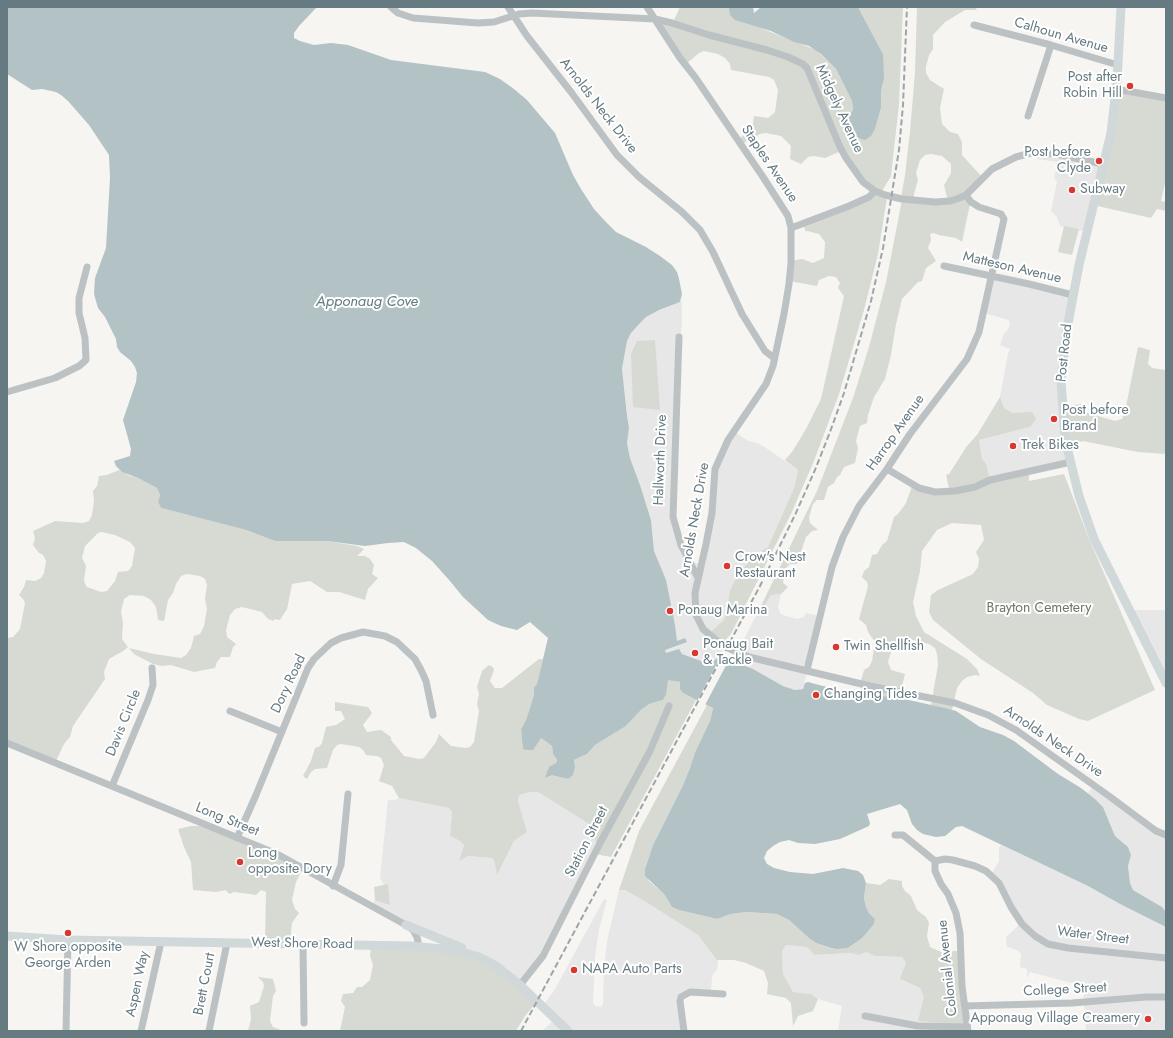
<!DOCTYPE html>
<html>
<head>
<meta charset="utf-8">
<style>
  body { margin:0 }
  #map { position:relative; width:1173px; height:1038px; overflow:hidden; background:#f6f5f2; font-family:Jost,sans-serif }
  canvas { display:block }
  .frame { position:absolute; inset:0; border:8px solid #667a81; pointer-events:none }
</style>
</head>
<body>
<div id="map">
<canvas width="1173" height="1038"></canvas>
<div class="frame"></div>
</div>
<script>
const c = document.querySelector('canvas').getContext('2d');
c.lineJoin = 'round';
function fill(path, color) { c.fillStyle = color; c.fill(path, 'evenodd'); }
const toPath = rows => new Path2D(rows.map(r => 'M' + r).join(''));
function strokePath(path, color, width, dash) { c.strokeStyle = color; c.lineWidth = width; c.lineCap = dash ? 'butt' : 'round'; c.setLineDash(dash || []); c.stroke(path); }
function drawText(font, color, halo, rows, align = 'center') {
  c.font = font + ' Jost,sans-serif'; c.lineWidth = 4; c.setLineDash([]); c.textBaseline = 'middle'; c.strokeStyle = halo; c.fillStyle = color; for (const [text, x, y, turn = 0] of rows) {
    c.save(); c.translate(x, y); c.rotate((+turn || 0) * Math.PI / 180); c.textAlign = isNaN(turn) ? turn : align; if (halo) c.strokeText(text, 0, 0); c.fillText(text, 0, 0); c.restore();
  }
}
fill(toPath([
  [1035,154,1102,165,1086,232,1060,226,1057,217,1051,211,1057,182,1054,178,1058,162,1037,159],
  [992,275,1072,295,1064,344,1069,464,990,480,982,459,979,440,1030,427,1032,413,1013,413,1004,408,1000,397,1008,354,1010,349,1000,345,1004,333,1007,331,1010,325,1009,320,984,313],
  [680,302,682,302,682,326,677,350,672,527,684,559,700,564,715,472,735,432,748,441,757,443,766,448,798,470,794,488,768,547,756,554,724,620,708,634,720,647,724,654,709,662,701,661,682,654,666,653,664,650,686,642,677,641,675,625,660,566,654,551,651,520,640,485,630,458,627,443,629,428,622,369,627,341,631,333,646,317,659,310],
  [781,594,778,607,780,613,783,615,797,619,804,617,806,613,820,616,803,689,795,690,783,686,753,669,733,661,759,610,762,610,771,595],
  [1129,610,1166,610,1166,686],
  [1093,786,1146,821,1166,831,1166,912,1162,907,1133,890,1130,883,1128,866,1131,855,1128,847,1115,836,1103,807,1088,793],
  [530,792,538,792,594,827,598,846,543,957,521,983,464,951,373,904,380,889,386,888,380,878,388,800,395,800,399,798,449,808,452,812,450,836,460,841,464,845,459,860,468,856,492,858,494,860,497,874,514,841,527,832,518,802,519,795],
  [1001,845,1088,886,1122,905,1166,927,1166,1031,1086,1031,1083,986,1030,972,1027,977,1027,969,1020,967,1021,954,1017,950,1007,947,1006,937,1021,923,991,875,999,861,999,848],
  [619,890,625,890,646,902,698,935,718,961,717,969,712,976,711,991,683,994,683,1031,542,1031,556,1018,544,1004,554,991,604,899,607,900,599,929,595,958,593,1002,595,1006,600,1007,603,1005,604,970,607,941],
  [786,945,807,947,814,955,852,953,859,955,866,952,875,956,902,957,906,963,903,981,920,988,925,997,961,1025,967,1031,838,1031,842,1006,818,999,811,994,793,992,790,986,783,974,782,951]
]), '#e6e7e6');
fill(toPath([
  [680,7,729,7,763,29,816,50,836,69,852,101,853,110,846,118,875,129,881,108,881,92,883,84,883,54,858,7,903,7,899,104,891,176,881,193,887,196,886,204,878,254,864,310,839,394,814,461,791,514,731,634,722,644,708,634,724,620,726,614,730,591,738,574,756,554,768,547,794,488,798,470,785,460,792,452,806,429,821,399,844,296,838,288,840,283,836,277,829,276,819,280,817,286,789,281,790,261,802,259,813,263,824,258,825,242,819,234,807,231,806,232,803,224,872,195,841,151,825,158,814,156,808,157,801,164,790,159,791,146,781,136,766,133,760,134,740,145,738,139,752,130,754,116,768,118,775,112,778,90,774,80,769,77,731,70,730,64,725,58,718,54,704,51,699,53,685,65,659,21,673,22],
  [917,7,975,7,977,10,965,10,945,22,933,35,933,49,929,55,926,67,926,73,930,80,944,89,940,108,942,124,950,132,958,134,962,142,962,155,982,177,966,196,970,204,962,242,956,238,939,235,934,233,930,234,931,240,928,248,936,261,926,268,922,281,918,282,902,299,896,324,891,355,885,379,874,397,868,415,867,423,860,426,856,441,858,448,855,463,844,467,840,475,837,477,834,483,828,487,824,500,817,500,813,504,809,517,810,523,818,530,812,531,806,537,797,564,790,564,785,569,783,583,788,587,781,594,771,595,762,610,759,610,817,491,853,398,869,347,886,282,902,200,901,198,905,175,910,132,915,72],
  [931,154,942,156,951,164,951,173,944,185,948,201,914,201,914,194,918,180,916,173,920,160,925,155],
  [1116,91,1166,97,1166,179,1161,201,1166,202,1166,211,1157,209,1151,218,1093,205],
  [1064,226,1079,229,1072,255,1058,252],
  [655,340,660,410,633,407,631,354,637,341],
  [1138,347,1150,350,1148,364,1152,368,1166,370,1166,454,1138,452,1083,441,1067,446,1064,406,1081,404,1083,410,1088,413,1115,421,1122,419,1125,411],
  [1000,397,1004,408,1013,413,1032,412,1036,419,1030,427,979,440,982,459,986,464,990,480,1029,473,1029,481,1064,474,1089,539,1155,690,1088,721,1079,719,1047,705,1033,693,981,659,933,620,929,612,931,595,938,590,973,574,978,567,979,559,976,552,984,540,981,525,952,523,937,530,922,551,920,571,913,602,916,616,924,632,967,659,977,669,980,676,975,675,967,677,962,681,957,688,952,710,931,705,938,665,937,654,935,648,929,644,905,638,899,640,893,646,888,662,891,670,905,674,899,699,861,693,862,684,860,684,864,670,869,667,872,661,875,642,868,632,866,625,859,619,868,586,867,582,862,577,864,571,869,567,872,555,877,554,882,545,887,541,894,517,898,514,906,503,912,486,950,492,946,475,949,474,967,446,977,435],
  [119,470,130,476,138,478,157,488,160,495,158,502,161,508,246,530,275,541,327,541,357,546,364,549,357,556,365,556,370,559,374,565,372,574,378,578,368,589,365,600,339,592,327,592,310,581,292,584,287,609,280,620,274,619,274,621,268,619,262,612,242,607,235,609,230,615,226,630,227,637,236,644,233,647,230,657,221,657,217,662,215,668,194,672,171,665,162,666,153,664,134,654,129,648,154,654,181,658,186,655,191,648,194,636,200,634,204,626,207,609,205,599,207,585,205,579,200,576,187,574,181,576,176,584,173,593,168,600,164,621,158,620,156,607,151,600,144,596,130,595,124,599,121,612,123,622,122,639,128,647,123,651,109,659,104,672,105,679,73,726,70,737,64,744,55,763,7,744,7,638,13,637,20,629,25,603,23,599,19,595,24,587,26,580,35,581,41,578,44,573,46,561,43,555,39,553,33,545,35,538,33,531,55,521,83,523,89,521,92,515,94,501,93,491,97,486,99,476,107,475],
  [102,532,115,535,130,542,135,548,132,566,128,571,118,572,115,581,107,591,101,592,87,587,85,584,84,580,86,566,82,558,85,546,98,533],
  [539,659,543,659,537,684,534,687,534,695,526,720,521,729,522,741,523,749,536,744,541,738,552,746,553,754,557,760,556,763,546,778,552,774,568,779,575,767,574,760,587,754,595,745,626,726,641,710,649,704,663,700,666,695,667,679,680,682,683,693,709,705,713,708,710,721,683,785,653,845,645,869,649,881,664,894,672,907,679,910,717,919,731,914,747,912,777,914,789,920,810,939,816,943,830,948,837,949,855,943,874,924,875,919,869,913,866,907,864,898,866,883,880,885,889,879,902,881,902,886,905,891,911,896,917,910,926,917,929,923,927,936,930,947,941,952,946,951,959,951,966,1025,918,1021,924,997,920,988,900,979,906,963,902,957,875,956,866,952,859,955,851,953,814,955,807,947,786,945,782,951,783,974,790,986,793,992,811,994,818,999,813,1011,798,1016,793,1026,791,1003,786,998,767,994,768,983,764,971,746,963,734,960,717,960,698,935,646,902,625,890,619,890,639,831,707,705,696,700,611,857,595,854,598,846,593,835,594,827,538,792,530,792,519,795,518,801,527,832,514,841,497,875,494,860,492,858,468,856,459,861,464,845,460,841,450,836,452,812,449,808,399,798,392,786,379,781,384,765,381,758,377,756,366,755,363,750,359,747,341,744,337,745,333,750,327,768,315,769,311,772,307,779,303,776,311,761,315,748,320,746,322,743,326,727,336,725,345,719,341,711,335,711,335,702,368,707,372,713,363,725,367,732,381,730,391,737,391,740,404,756,419,759,424,758,436,742,439,734,451,746,466,748,470,747,474,742,479,711,477,704,479,694,477,687,482,671,489,665,493,667,494,670,490,681,495,688,502,688],
  [191,826,200,826,278,855,302,870,296,882,292,900,295,909,299,913,292,923,290,941,265,940,266,892,261,890,256,895,234,892,230,894,227,892,226,890,216,892,193,890,191,862,184,847,178,829],
  [388,884,390,905,375,900,374,887],
  [413,942,489,962,535,1004,525,1016,516,1031,340,1031,345,1007,341,1001,343,994,353,993,357,987,362,987,370,980,373,965,370,956,371,943],
  [258,977,273,979,276,991,273,996,270,1021,273,1027,284,1031,248,1031,251,1019,250,1006,259,1002,264,986,263,982]
]), '#d6dad2');
fill(toPath([
  [7,7,317,7,299,26,294,33,294,38,300,41,314,45,331,43,348,45,391,60,485,72,500,79,514,89,527,100,555,133,573,175,581,189,594,209,605,221,616,232,646,247,660,256,672,265,677,272,679,279,682,294,680,302,659,310,646,317,641,322,631,333,627,341,622,369,627,415,629,428,627,443,630,458,640,485,651,520,654,551,666,580,675,625,677,641,685,638,687,642,665,650,666,653,679,649,682,654,701,661,709,662,718,658,733,661,753,669,783,686,795,690,803,689,805,683,808,682,838,690,904,699,945,708,956,711,980,727,1003,735,1014,741,1058,774,1081,788,1095,799,1103,807,1115,836,1128,847,1131,855,1128,866,1130,883,1133,890,1162,907,1166,912,1166,927,1122,905,1088,886,962,826,956,827,945,836,936,837,923,834,917,830,912,824,907,810,900,804,867,814,870,823,869,826,840,839,815,844,798,843,789,840,780,842,773,846,767,851,764,858,767,864,774,868,790,872,813,874,843,868,858,871,863,875,866,883,864,898,866,907,869,913,875,919,874,924,862,938,855,943,847,948,837,949,831,948,816,943,810,939,789,920,777,914,747,912,731,914,717,919,679,910,672,907,664,894,645,876,645,869,653,845,683,785,690,768,695,753,710,721,713,708,683,693,680,689,680,682,668,680,666,695,663,700,649,704,641,710,626,726,595,745,587,754,574,760,575,767,573,775,568,779,552,775,545,778,549,767,556,763,557,760,553,754,552,746,541,738,533,750,528,750,523,749,522,741,521,729,526,720,534,695,534,687,537,684,548,638,530,622,517,630,501,626,488,620,463,597,450,581,432,561,416,548,404,542,388,543,365,546,327,541,275,541,246,530,161,508,158,502,160,495,157,488,138,478,122,472,116,466,114,461,130,456,131,449,123,420,136,382,137,373,135,367,131,361,120,352,117,347,116,339,105,317,98,308,94,294,95,278,106,248,110,178,109,155,89,125,68,101,61,95,56,92,42,89,32,90,7,74],
  [729,7,753,7,754,13,761,7,858,7,883,54,884,78,881,92,881,108,875,129,871,136,865,140,858,138,851,132,847,126,846,118,853,110,852,101,836,69,821,54,809,46,794,42,771,31,735,20,730,15]
]), '#b3c2c4');
fill(toPath([
  [721,656,730,658,705,705,697,701]
]), '#f6f5f2');
strokePath(toPath([
  [391,7,398,13,413,18,478,23,494,22,519,14,532,13,655,19,672,23,709,35,767,50,788,57,803,64,807,68,840,147,846,158,858,175,863,182,875,191,885,195,902,199,935,202,950,201,957,199,966,195,992,169,1016,157,1031,153,1056,154,1103,164],
  [508,7,527,36,571,92,617,155,639,177,682,212,700,230,713,252,742,314,765,351,774,358],
  [647,7,680,58,695,77,763,177,788,216,791,228,791,263,789,284,784,314,773,366,766,384,728,440,715,469,712,513,706,544,695,593,696,615,703,629,723,646,749,657,870,686,955,703,988,715,1016,730,1109,796,1156,831,1166,835],
  [974,25,1051,45,1118,65],
  [1116,89,1166,98],
  [1028,116,1051,45],
  [791,228,849,206,869,197,875,191],
  [944,266,1029,284,1073,295],
  [679,337,673,517,681,545,698,578],
  [7,392,55,378,79,366,86,360,85,338,79,313,79,298,87,267],
  [887,469,919,488,935,492,955,491,975,487,990,480,1071,462],
  [807,670,832,567,843,537,859,506,887,469,910,434,967,359,979,332,1004,219,1001,214,979,207,971,202,966,195],
  [230,711,282,732],
  [7,743,277,854,406,925,413,930,417,937,419,947],
  [112,786,148,700,153,685,152,668],
  [895,835,903,835,935,861,935,871,941,884,948,894,956,913,960,933,962,986,968,1031],
  [237,838,256,795,308,668,314,659,331,643,341,638,363,632,385,636,397,642,415,659,421,670,426,681,433,715],
  [935,861,945,859,953,860,975,866,986,871,999,883,1011,907,1022,924,1035,936,1048,944,1068,948,1166,958],
  [333,886,341,865,348,794],
  [303,945,304,1023],
  [520,985,543,956,600,843,650,751,669,706],
  [965,1006,1072,1003,1146,997,1166,997],
  [865,1016,918,1026,967,1027],
  [66,1031,68,940],
  [141,1031,161,942],
  [209,1031,227,943],
  [684,1031,680,1001,681,997,690,992,723,994]
]), '#bcc2c4', 7);
strokePath(toPath([
  [1121,7,1117,82,1111,133,1079,265,1067,329,1061,380,1065,439,1079,496,1094,539,1166,683],
  [406,925,462,948],
  [7,936,68,940,410,946,454,950,479,957,496,966,520,985,568,1031]
]), '#d1d8d9', 9);
strokePath(toPath([
  [521,1031,760,586,795,515,815,470,830,432,844,393,871,301,883,248,899,150,903,105,907,7]
]), '#9ca5a8', 2, [6, 3]);
for (const [x, y, r, color] of [
  [1130,86,4,"#d73930"],
  [1099,161,4,"#d73930"],
  [1072,190,4,"#d73930"],
  [1054,419,4,"#d73930"],
  [1013,446,4,"#d73930"],
  [727,566,4,"#d73930"],
  [670,611,4,"#d73930"],
  [836,647,4,"#d73930"],
  [695,653,4,"#d73930"],
  [816,695,4,"#d73930"],
  [240,862,4,"#d73930"],
  [68,933,4,"#d73930"],
  [574,970,4,"#d73930"],
  [1148,1019,4,"#d73930"]
]) { const dot = new Path2D(); dot.arc(x, y, r, 0, 2 * Math.PI); c.fillStyle = color; c.fill(dot); strokePath(dot, '#fff', 1.5); }
drawText('14px', '#667a81', '#fff', [
  ["Calhoun Avenue",1061,36,16],
  ["Arnolds Neck Drive",598,106,52],
  ["Midgely Avenue",839,109,65],
  ["Staples Avenue",769,164,56],
  ["Matteson Avenue",1012,268,13],
  ["Post Road",1065,353,-84],
  ["Harrop Avenue",896,433,-55],
  ["Hallworth Drive",661,460,-88],
  ["Arnolds Neck Drive",695,520,-80],
  ["Dory Road",289,684,-65],
  ["Davis Circle",124,723,-68],
  ["Arnolds Neck Drive",1053,742,34],
  ["Long Street",227,820,22],
  ["Station Street",587,842,-63],
  ["Water Street",1093,936,7],
  ["West Shore Road",302,944,1],
  ["Colonial Avenue",948,968,-96],
  ["Aspen Way",138,984,-78],
  ["Brett Court",205,984,-79],
  ["College Street",1065,990,-3]
]);
drawText('14px', '#667a81', '#fff', [
  ["Post after",1122,78,"right"],
  ["Robin Hill",1122,94,"right"],
  ["Post before",1091,153,"right"],
  ["Clyde",1091,169,"right"],
  ["Subway",1080,190],
  ["Post before",1062,411],
  ["Brand",1062,427],
  ["Trek Bikes",1021,446],
  ["Crow's Nest",735,558],
  ["Restaurant",735,574],
  ["Ponaug Marina",678,611],
  ["Ponaug Bait",703,645],
  ["& Tackle",703,661],
  ["Twin Shellfish",844,647],
  ["Changing Tides",824,695],
  ["Long",248,854],
  ["opposite Dory",248,870],
  ["W Shore opposite",68,948,"center"],
  ["George Arden",68,964,"center"],
  ["NAPA Auto Parts",582,970],
  ["Apponaug Village Creamery",1140,1019,"right"]
], 'left');
drawText('14px', '#6c7965', '#fff', [
  ["Brayton Cemetery",1039,609]
]);
drawText('italic 15px', '#627b7e', '#fff', [
  ["Apponaug Cove",367,302]
]);
</script>
</body>
</html>
